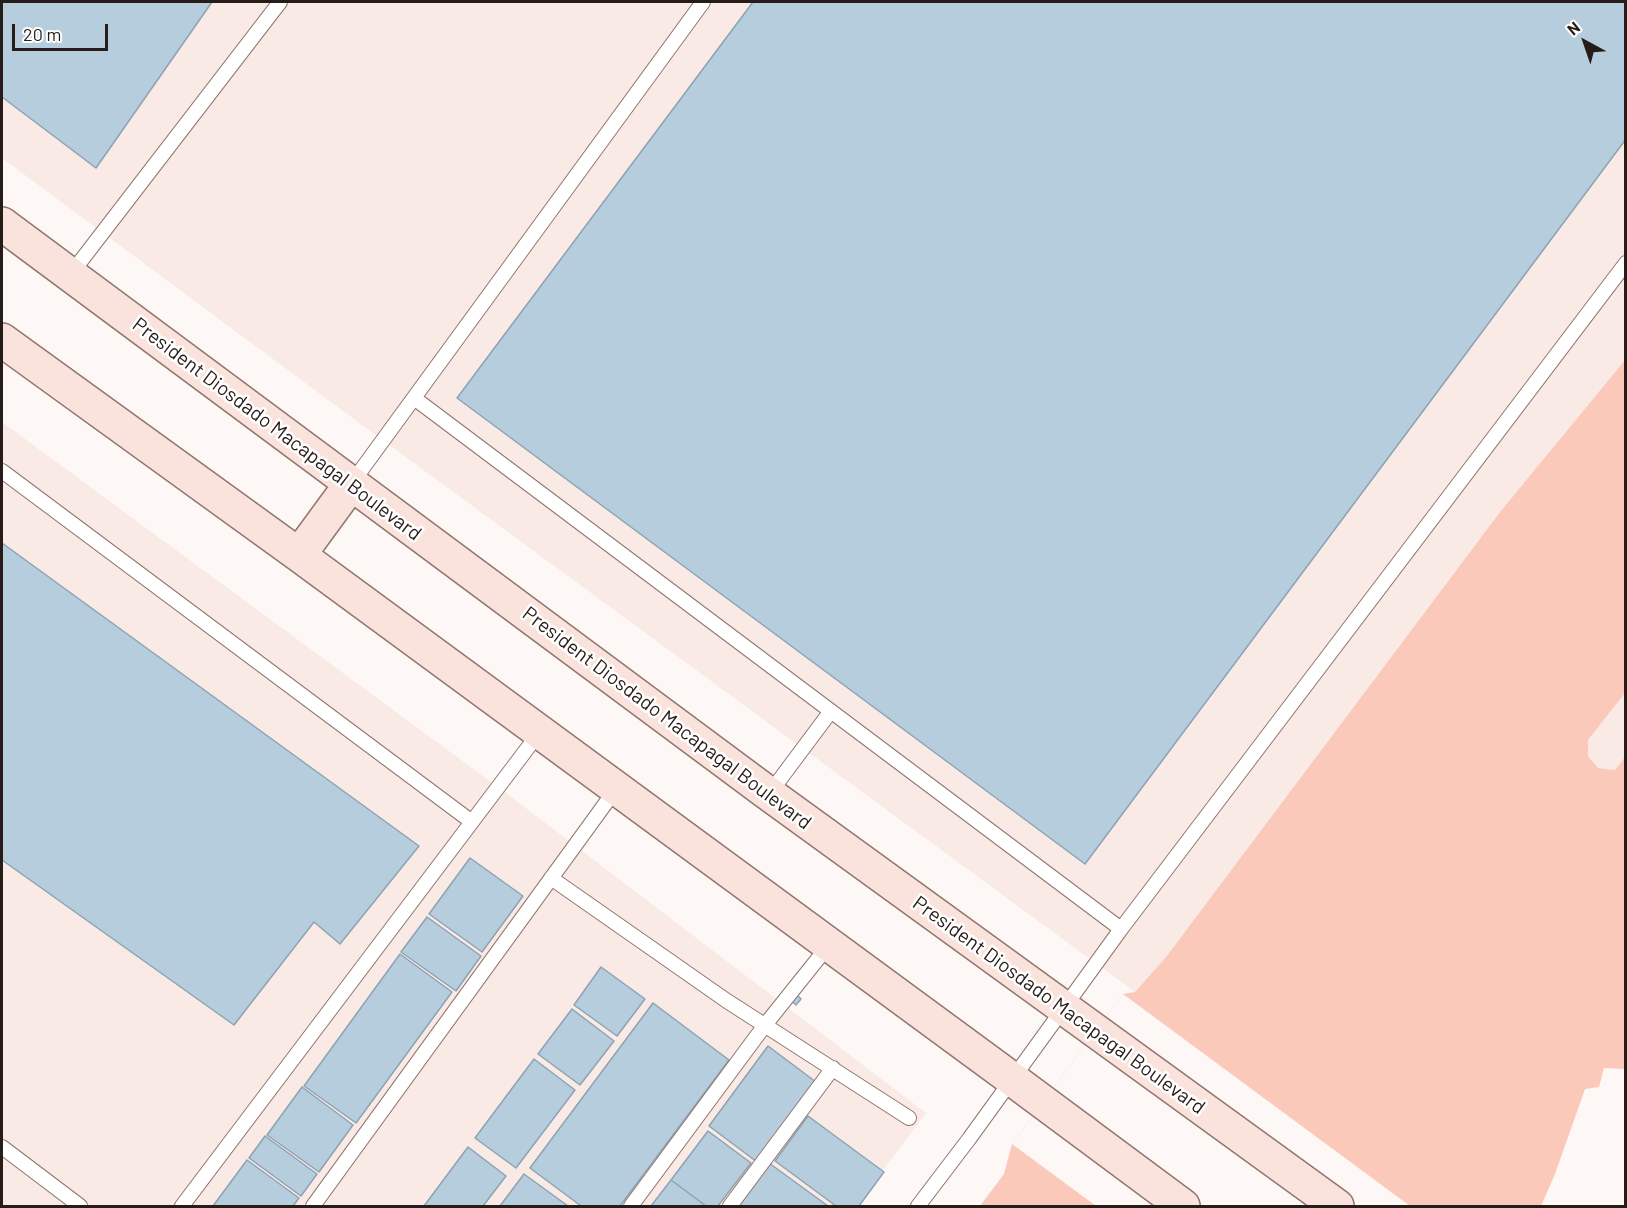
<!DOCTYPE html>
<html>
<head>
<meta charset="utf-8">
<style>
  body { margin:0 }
  #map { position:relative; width:1627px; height:1208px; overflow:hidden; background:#fdf7f5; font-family:Barlow,sans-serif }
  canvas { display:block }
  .frame { position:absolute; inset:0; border:3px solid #261c18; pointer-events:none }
  .north { position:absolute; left:1555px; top:12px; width:60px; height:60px; -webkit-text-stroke:4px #fff; paint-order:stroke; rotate:320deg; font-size:16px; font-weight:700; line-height:24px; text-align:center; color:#261c18 }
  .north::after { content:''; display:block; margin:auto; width:21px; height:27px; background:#261c18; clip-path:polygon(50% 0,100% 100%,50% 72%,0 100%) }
  .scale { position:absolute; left:12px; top:24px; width:96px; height:27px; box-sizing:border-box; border:3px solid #261c18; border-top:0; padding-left:8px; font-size:18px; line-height:21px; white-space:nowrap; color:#261c18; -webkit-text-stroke:4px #fff; paint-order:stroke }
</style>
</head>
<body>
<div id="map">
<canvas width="1627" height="1208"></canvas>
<div class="frame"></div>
<div class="north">N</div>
<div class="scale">20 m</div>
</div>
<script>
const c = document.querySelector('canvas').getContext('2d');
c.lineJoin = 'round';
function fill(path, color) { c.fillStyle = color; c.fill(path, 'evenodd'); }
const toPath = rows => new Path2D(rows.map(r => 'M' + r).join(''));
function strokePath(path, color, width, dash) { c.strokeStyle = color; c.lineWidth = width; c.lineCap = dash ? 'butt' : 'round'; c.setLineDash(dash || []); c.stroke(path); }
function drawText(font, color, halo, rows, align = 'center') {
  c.font = font + ' Barlow,sans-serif'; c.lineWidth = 5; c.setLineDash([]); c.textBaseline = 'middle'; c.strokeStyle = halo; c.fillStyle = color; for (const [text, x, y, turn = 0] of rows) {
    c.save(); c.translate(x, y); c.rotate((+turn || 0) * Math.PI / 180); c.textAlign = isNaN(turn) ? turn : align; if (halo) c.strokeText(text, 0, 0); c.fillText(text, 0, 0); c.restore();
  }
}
fill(toPath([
  [2,2,1625,2,1625,360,1500,512,1166,957,1135,992,339,408,2,158],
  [2,422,506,793,926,1113,856,1206,2,1206],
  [1625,693,1625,757,1615,770,1598,768,1588,756,1588,740]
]), '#f9eae5');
fill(toPath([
  [1625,360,1625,693,1588,740,1588,756,1598,768,1615,770,1625,757,1625,1069,1604,1068,1599,1087,1585,1089,1555,1174,1541,1206,980,1206,1004,1174,1012,1144,1123,994,1135,992,1166,957,1500,512]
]), '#fbc9ba');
fill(toPath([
  [1123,994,1410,1206,1096,1206,1012,1144]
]), '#fdf7f5');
const building = toPath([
  [2,2,212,2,96,168,2,97,2,2],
  [753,2,1626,2,1626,139,1085,864,457,398,753,2],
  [2,543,419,846,340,944,314,922,234,1025,2,860,2,543],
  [470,858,523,896,482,952,429,914,470,858],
  [427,917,481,956,456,991,401,952,427,917],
  [400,954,452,992,356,1123,304,1086,400,954],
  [601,967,645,999,617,1036,574,1005,601,967],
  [795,993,801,999,796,1005,789,999,795,993],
  [653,1003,729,1060,620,1206,581,1206,530,1168,653,1003],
  [572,1009,614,1041,580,1085,538,1054,572,1009],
  [768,1046,816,1082,757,1162,709,1126,768,1046],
  [534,1059,575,1090,516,1168,475,1138,534,1059],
  [302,1087,353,1125,319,1172,267,1135,302,1087],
  [808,1116,884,1172,859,1206,836,1206,775,1161,808,1116],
  [708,1131,751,1163,718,1206,706,1206,671,1180,708,1131],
  [265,1136,317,1174,301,1196,249,1158,265,1136],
  [468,1147,506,1176,483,1206,424,1206,468,1147],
  [247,1160,299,1198,293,1206,213,1206,247,1160],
  [769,1163,828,1206,736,1206,769,1163],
  [524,1174,568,1206,500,1206,524,1174],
  [671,1180,706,1206,651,1206,671,1180]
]);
fill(building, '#b6cdde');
strokePath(building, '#8da3b3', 1.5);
const lane = toPath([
  [70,275,280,2],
  [414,398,1121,929],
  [2,471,472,822],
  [351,484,703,2],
  [769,794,831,711],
  [551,878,727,1001,909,1118],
  [2,1147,80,1206],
  [182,1206,539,733],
  [313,1206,616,789],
  [631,1206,765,1025,829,945],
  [730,1206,833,1068],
  [918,1206,969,1139,1121,929,1626,263]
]);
const secondary = toPath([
  [2,224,769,794,1337,1206],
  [2,340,299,555,1012,1079,1183,1206],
  [299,555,351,484]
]);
strokePath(lane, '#90766e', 16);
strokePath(secondary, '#90766e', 36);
strokePath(lane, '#fff', 14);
strokePath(secondary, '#fae3dc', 33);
drawText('20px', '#261c18', '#fff', [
  ["President Diosdado Macapagal Boulevard",277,429,37],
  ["President Diosdado Macapagal Boulevard",667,718,37],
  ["President Diosdado Macapagal Boulevard",1059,1005,36]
]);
</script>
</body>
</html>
